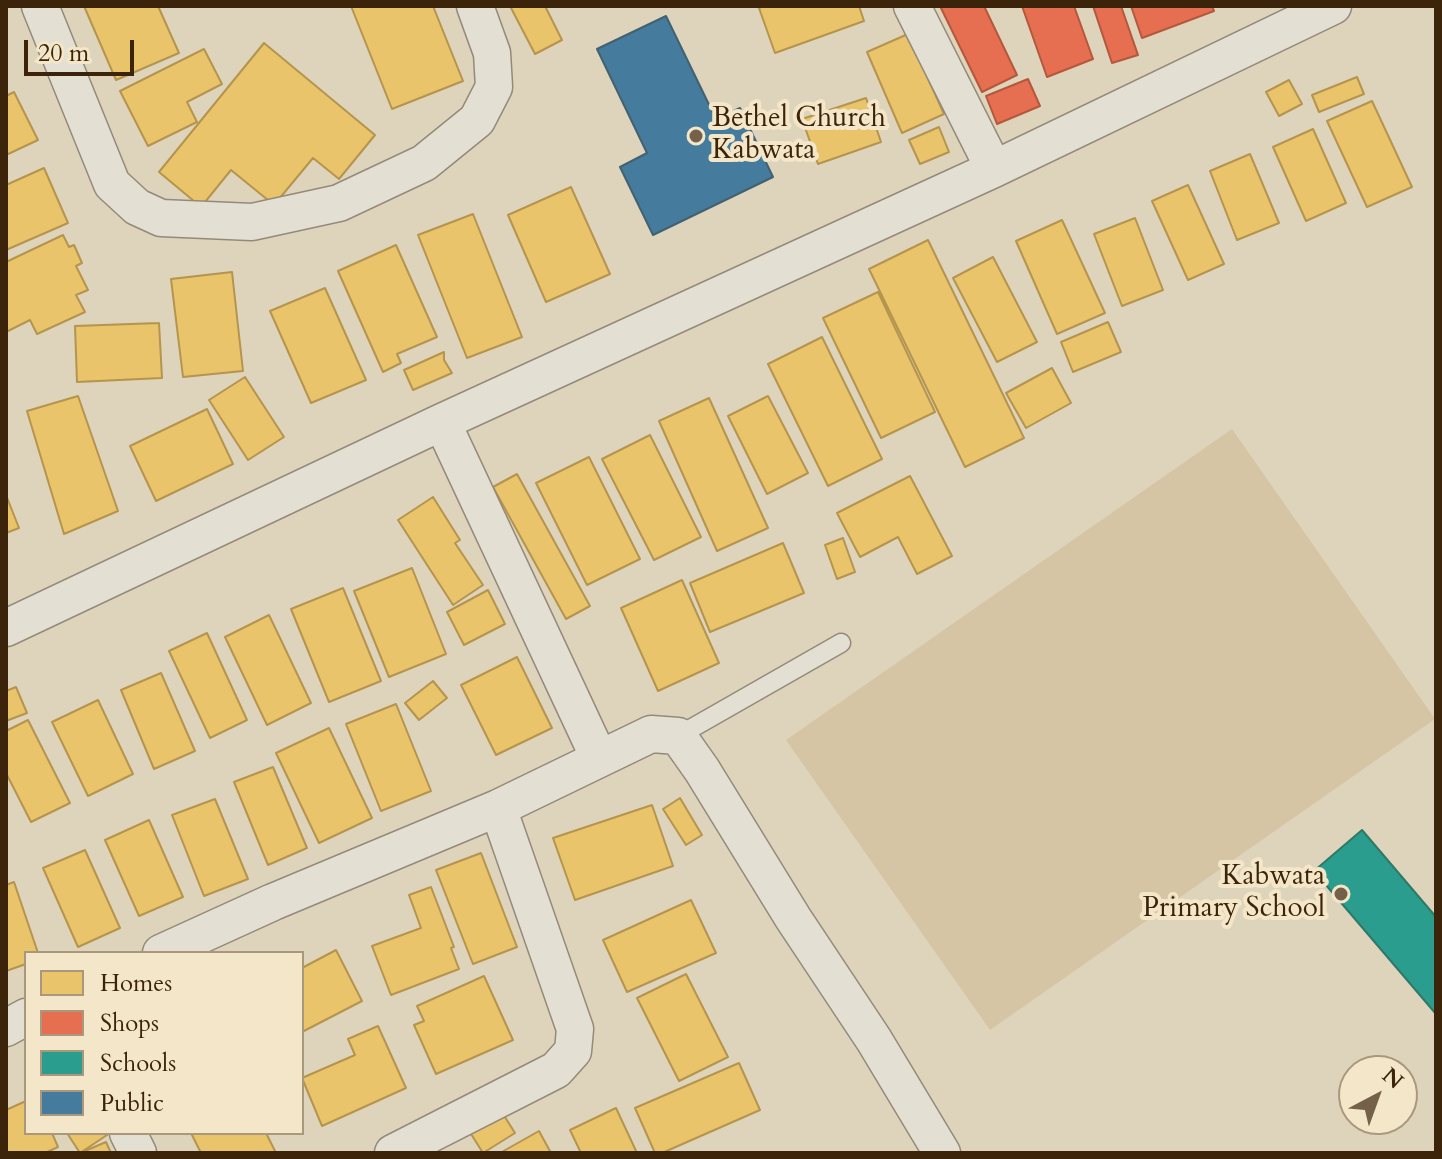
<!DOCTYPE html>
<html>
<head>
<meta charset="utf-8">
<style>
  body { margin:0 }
  #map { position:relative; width:1442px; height:1159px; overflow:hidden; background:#ded3bb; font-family:Cardo,serif }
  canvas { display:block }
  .frame { position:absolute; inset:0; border:8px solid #3c240b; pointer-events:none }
  .legend { position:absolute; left:24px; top:951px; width:280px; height:184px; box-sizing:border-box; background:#f3e6c9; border:2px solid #aa987d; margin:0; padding:10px 14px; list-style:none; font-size:24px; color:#3c240b }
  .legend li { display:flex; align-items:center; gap:16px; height:40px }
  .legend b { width:40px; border:2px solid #aa987d }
  .north { position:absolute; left:1338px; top:1055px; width:80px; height:80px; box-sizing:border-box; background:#f3e6c9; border:2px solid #aa987d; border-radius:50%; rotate:41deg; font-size:22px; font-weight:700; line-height:32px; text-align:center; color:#3c240b }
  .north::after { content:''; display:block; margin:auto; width:28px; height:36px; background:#756149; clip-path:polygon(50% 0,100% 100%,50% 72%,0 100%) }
  .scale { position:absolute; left:24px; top:40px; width:110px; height:36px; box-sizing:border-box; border:4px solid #3c240b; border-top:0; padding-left:10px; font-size:24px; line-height:28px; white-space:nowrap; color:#3c240b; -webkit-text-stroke:6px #f3e6c9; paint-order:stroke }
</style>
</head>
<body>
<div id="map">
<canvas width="1442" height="1159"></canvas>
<div class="frame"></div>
<ul class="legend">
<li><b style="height:22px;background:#e9c46a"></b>Homes</li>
<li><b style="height:22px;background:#e76f51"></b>Shops</li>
<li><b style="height:22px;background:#2a9d8f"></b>Schools</li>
<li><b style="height:22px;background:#457b9d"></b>Public</li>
</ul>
<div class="north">N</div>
<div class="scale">20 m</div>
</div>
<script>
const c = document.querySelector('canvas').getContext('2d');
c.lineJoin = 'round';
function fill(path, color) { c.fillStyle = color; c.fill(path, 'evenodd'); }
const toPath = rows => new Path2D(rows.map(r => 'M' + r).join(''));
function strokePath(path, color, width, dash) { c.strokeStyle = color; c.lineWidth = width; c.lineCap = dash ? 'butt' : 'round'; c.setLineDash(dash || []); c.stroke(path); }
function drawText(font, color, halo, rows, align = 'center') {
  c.font = font + ' Cardo,serif'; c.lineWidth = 8; c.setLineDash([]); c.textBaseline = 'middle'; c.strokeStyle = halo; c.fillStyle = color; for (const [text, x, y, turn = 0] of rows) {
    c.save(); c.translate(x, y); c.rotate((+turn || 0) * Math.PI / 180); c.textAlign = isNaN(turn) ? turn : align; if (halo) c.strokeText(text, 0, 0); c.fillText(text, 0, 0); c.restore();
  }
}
fill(toPath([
  [1232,429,1435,719,990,1030,786,740]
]), '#d6c5a4');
const homes = toPath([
  [84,6,158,6,179,53,116,80,84,6],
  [351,6,433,6,463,81,392,109,351,6],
  [510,6,545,6,562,40,535,54,510,6],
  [764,6,859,6,864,21,775,53,759,8,764,6],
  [908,34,944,114,902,133,867,52,908,34],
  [264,43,375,135,339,179,313,158,274,205,231,170,201,207,159,172,264,43],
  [204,49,222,84,187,102,197,122,148,146,120,91,204,49],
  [1357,77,1364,94,1319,112,1312,95,1357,77],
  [1289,80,1302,104,1279,116,1266,92,1289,80],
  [14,92,38,140,6,155,6,96,14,92],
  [866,98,881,142,818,164,802,119,866,98],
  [1372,101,1412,187,1367,207,1327,121,1372,101],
  [939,127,949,152,920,164,909,140,939,127],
  [1313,129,1346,203,1306,221,1273,147,1313,129],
  [1250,154,1279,223,1237,240,1210,171,1250,154],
  [44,168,68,223,6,250,6,185,44,168],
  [1188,185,1224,264,1188,280,1152,201,1188,185],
  [571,187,610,274,546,302,508,215,571,187],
  [473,214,522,337,467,358,418,235,473,214],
  [1135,218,1163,290,1122,306,1094,234,1135,218],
  [1062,220,1105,313,1057,334,1016,241,1062,220],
  [63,235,69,247,74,245,82,263,76,266,88,290,76,295,85,312,37,334,30,320,6,332,6,262,63,235],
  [928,240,1024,438,965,467,869,269,928,240],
  [396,245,437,337,397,354,401,363,383,372,338,271,396,245],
  [993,257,1037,342,997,362,953,278,993,257],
  [232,272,243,371,183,377,171,279,232,272],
  [325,288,366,380,311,403,270,311,325,288],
  [878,292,935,412,881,438,823,318,878,292],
  [1108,322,1121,352,1073,372,1061,342,1108,322],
  [159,323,162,378,77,382,75,326,159,323],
  [822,337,882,459,828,486,768,364,822,337],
  [444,352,444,360,452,373,413,390,404,370,444,352],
  [1052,368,1071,403,1026,428,1006,393,1052,368],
  [245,377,284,437,248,460,209,400,245,377],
  [78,396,118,511,64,534,27,411,78,396],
  [768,396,808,473,767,494,728,416,768,396],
  [709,398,768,528,717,551,659,421,709,398],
  [207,409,233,464,156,501,130,446,207,409],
  [650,435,701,537,654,560,602,459,650,435],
  [589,457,640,559,587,585,536,483,589,457],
  [517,474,590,606,566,619,493,487,517,474],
  [910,476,952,556,917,574,898,537,860,557,837,513,910,476],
  [6,495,19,528,6,533,6,495],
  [433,497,460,540,455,543,483,585,453,605,398,520,433,497],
  [843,538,855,572,837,579,825,545,843,538],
  [783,543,804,593,710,632,690,583,783,543],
  [412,568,446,654,389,677,354,591,412,568],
  [682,580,719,663,658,691,621,608,682,580],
  [343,588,381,681,329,702,291,609,343,588],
  [488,590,505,624,464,645,447,612,488,590],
  [269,615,311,703,267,725,225,637,269,615],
  [207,633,247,720,210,738,169,651,207,633],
  [517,657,552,728,496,755,461,685,517,657],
  [161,673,195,751,154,769,121,690,161,673],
  [433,681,447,698,419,720,405,703,433,681],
  [16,687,27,713,6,721,6,691,16,687],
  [98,700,133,774,88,796,52,722,98,700],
  [396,704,431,791,381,811,346,724,396,704],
  [28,720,70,803,31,822,6,773,6,731,28,720],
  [329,728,372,818,319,843,276,753,329,728],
  [273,767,307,848,268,865,234,782,273,767],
  [680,798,702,835,686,845,663,809,680,798],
  [215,799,248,879,204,896,172,815,215,799],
  [652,805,673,866,575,900,553,838,652,805],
  [149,820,183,897,139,916,105,840,149,820],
  [85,850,120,928,78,947,43,868,85,850],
  [481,853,517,947,473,964,436,870,481,853],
  [14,882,38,953,26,953,26,964,6,971,6,885,14,882],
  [431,887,454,947,451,948,459,969,391,995,372,946,421,928,409,895,431,887],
  [691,900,716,953,627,992,603,940,691,900],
  [336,950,362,1001,302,1032,302,968,336,950],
  [686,974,728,1057,679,1081,637,998,686,974],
  [484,976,513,1040,436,1074,414,1025,424,1021,417,1006,484,976],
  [378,1026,406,1088,322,1126,302,1078,355,1055,348,1039,378,1026],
  [739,1063,760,1110,662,1153,655,1153,635,1108,739,1063],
  [26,1101,26,1133,52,1133,58,1147,45,1153,6,1153,6,1110,26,1101],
  [616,1108,637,1153,581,1153,570,1130,616,1108],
  [503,1114,515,1133,483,1153,471,1134,503,1114],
  [539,1131,551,1153,500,1153,539,1131],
  [67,1133,110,1133,80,1153,67,1133],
  [191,1133,266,1133,276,1153,201,1153,191,1133],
  [106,1142,111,1153,80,1153,106,1142]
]);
fill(homes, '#e9c46a');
strokePath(homes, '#b5944e', 2);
const shops = toPath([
  [940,6,984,6,1017,75,982,92,940,6],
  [1022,6,1074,6,1093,59,1047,77,1022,6],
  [1093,6,1121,6,1138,55,1112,63,1093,6],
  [1131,6,1212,6,1214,11,1142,38,1131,6],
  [1028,79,1040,106,997,124,986,96,1028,79]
]);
fill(shops, '#e76f51');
strokePath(shops, '#b4583c', 2);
const schools = toPath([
  [1362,830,1436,917,1436,1014,1314,871,1362,830]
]);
fill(schools, '#2a9d8f');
strokePath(schools, '#2f7967', 2);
const public = toPath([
  [666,16,716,119,740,108,773,177,653,235,620,167,647,153,597,49,666,16]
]);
fill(public, '#457b9d');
strokePath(public, '#426171', 2);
const service = toPath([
  [678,736,841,643]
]);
const minor = toPath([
  [40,6,112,184,137,207,161,218,252,222,339,203,424,163,477,120,494,87,492,53,475,6],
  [912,6,994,169],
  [442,422,599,758],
  [6,628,442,422,994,169,1333,6],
  [161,953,273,902,498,808,651,734,678,736,702,770,793,918,874,1040,942,1153],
  [6,1028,26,1017],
  [128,1133,138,1153],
  [393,1153,556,1070,573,1051,575,1029,498,808]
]);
strokePath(service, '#948a7a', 21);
strokePath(minor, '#948a7a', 39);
strokePath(service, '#e4dfd3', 18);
strokePath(minor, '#e4dfd3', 36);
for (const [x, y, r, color] of [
  [696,136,8,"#756149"],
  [1341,894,8,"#756149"]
]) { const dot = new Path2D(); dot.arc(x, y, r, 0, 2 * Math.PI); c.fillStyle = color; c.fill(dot); strokePath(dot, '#f3e6c9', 3); }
drawText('28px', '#3c240b', '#f3e6c9', [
  ["Bethel Church",712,120],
  ["Kabwata",712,152],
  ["Kabwata",1325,878,"right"],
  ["Primary School",1325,910,"right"]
], 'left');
</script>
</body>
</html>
